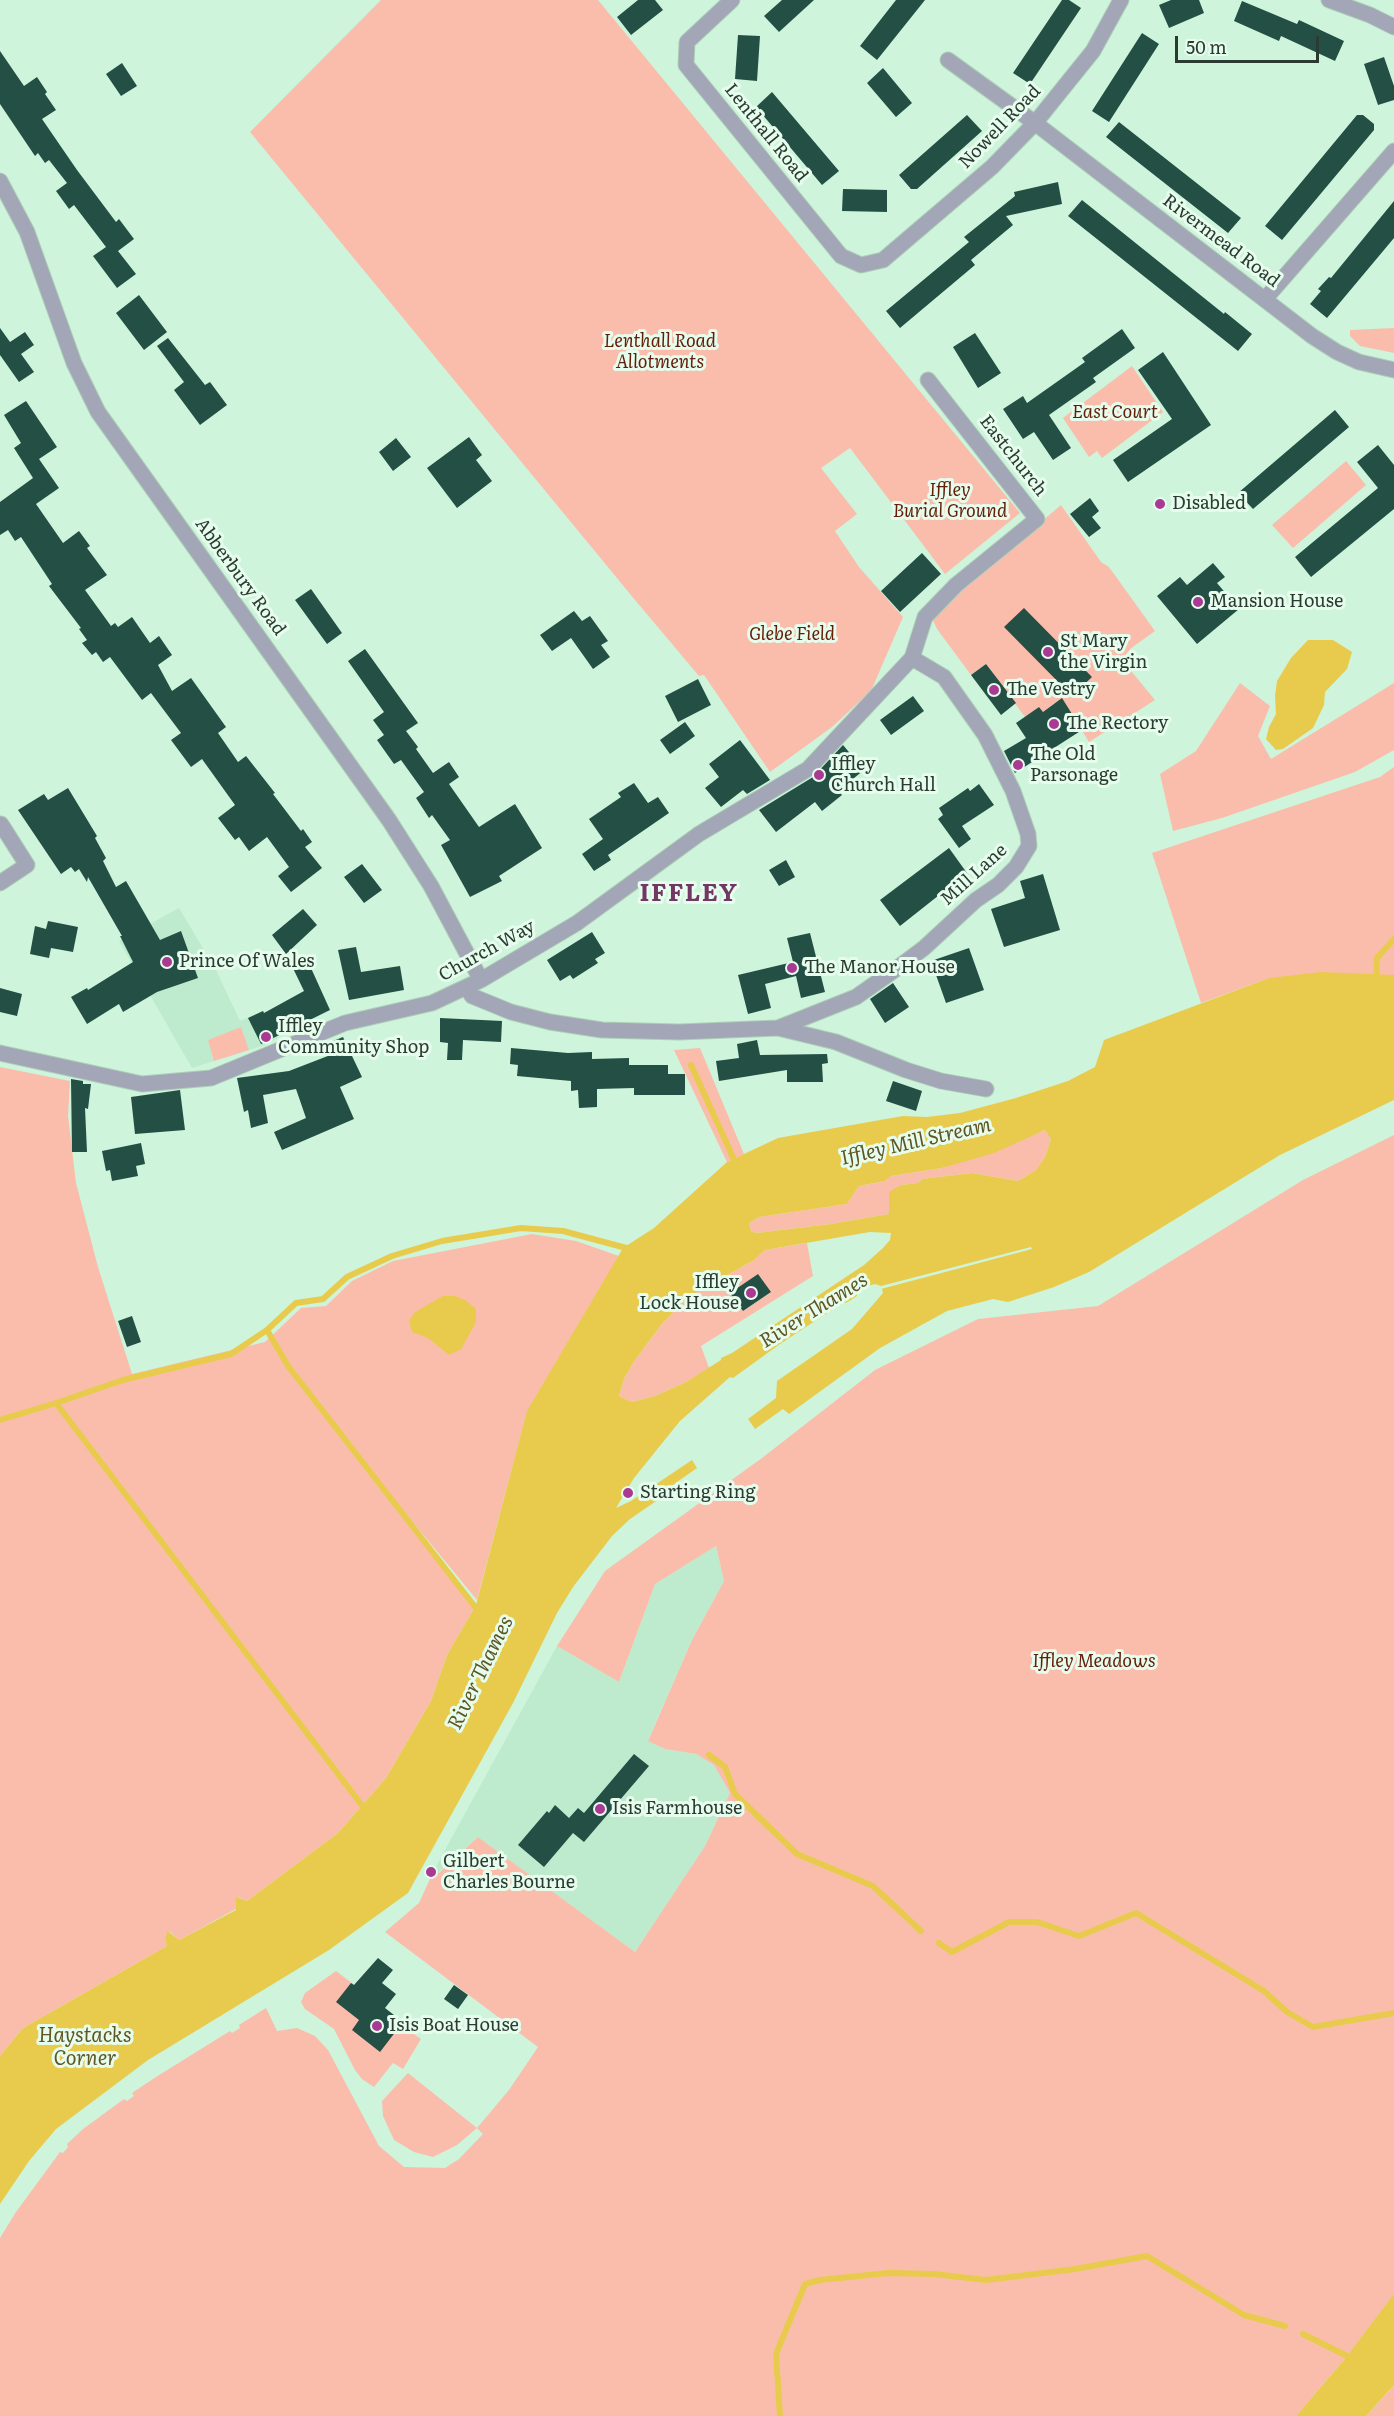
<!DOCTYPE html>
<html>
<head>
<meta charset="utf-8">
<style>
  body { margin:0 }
  #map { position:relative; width:1394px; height:2416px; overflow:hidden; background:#cef4db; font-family:Literata,serif }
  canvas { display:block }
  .scale { position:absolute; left:1175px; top:36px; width:144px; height:27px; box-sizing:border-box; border:3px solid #2c3b31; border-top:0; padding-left:8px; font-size:18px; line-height:21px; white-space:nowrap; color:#2c3b31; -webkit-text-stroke:4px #e6fdee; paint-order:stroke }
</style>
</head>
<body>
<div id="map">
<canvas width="1394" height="2416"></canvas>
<div class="scale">50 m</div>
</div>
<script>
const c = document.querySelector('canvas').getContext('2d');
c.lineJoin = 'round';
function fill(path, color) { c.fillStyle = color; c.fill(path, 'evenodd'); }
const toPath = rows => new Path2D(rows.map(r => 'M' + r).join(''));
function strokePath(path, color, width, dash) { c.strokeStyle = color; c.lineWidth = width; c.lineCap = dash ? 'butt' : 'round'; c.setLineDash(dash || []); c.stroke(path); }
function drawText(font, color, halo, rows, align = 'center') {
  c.font = font + ' Literata,serif'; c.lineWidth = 6; c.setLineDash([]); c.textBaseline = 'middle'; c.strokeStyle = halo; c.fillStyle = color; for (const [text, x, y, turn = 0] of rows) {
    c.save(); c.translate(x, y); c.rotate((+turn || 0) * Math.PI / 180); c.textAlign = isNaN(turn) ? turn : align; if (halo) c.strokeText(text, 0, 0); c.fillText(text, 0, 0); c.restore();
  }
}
fill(toPath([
  [179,908,216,970,240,1021,263,1011,278,1038,262,1046,192,1068,119,941],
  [716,1546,724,1581,692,1640,648,1740,665,1749,696,1754,714,1765,730,1793,705,1846,635,1952,478,1837,438,1873,434,1870,557,1646,619,1682,655,1584]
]), '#beebce');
fill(toPath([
  [381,0,598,0,1020,513,945,574,850,448,821,468,857,514,835,531,859,567,903,617,871,691,832,727,770,772,704,675,699,676,635,600,250,132],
  [1394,328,1394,353,1360,346,1350,336,1350,330],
  [1132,366,1163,412,1102,458,1097,451,1089,457,1063,418],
  [1346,461,1366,485,1293,548,1272,525],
  [1061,505,1101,562,1109,567,1155,631,1130,649,1122,660,1155,700,1089,742,1072,714,1055,703,1043,712,1039,707,1025,717,986,664,971,675,937,629,931,616],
  [1240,683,1270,706,1258,736,1271,759,1394,683,1394,750,1355,772,1222,818,1173,831,1160,774,1196,751],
  [1394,767,1394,975,1269,978,1201,1003,1152,853,1380,777],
  [241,1027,249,1050,214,1061,208,1040],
  [700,1048,744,1154,727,1162,674,1050],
  [0,1067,70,1081,68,1116,76,1183,98,1267,132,1374,265,1342,301,1308,326,1306,352,1281,393,1261,532,1234,576,1241,619,1256,527,1412,477,1600,309,1396,476,1605,447,1655,431,1701,386,1778,338,1833,247,1901,237,1897,236,1909,179,1940,169,1931,166,1938,167,1946,23,2028,0,2056],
  [1046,1130,1051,1139,1045,1157,1036,1170,1018,1181,972,1173,922,1179,918,1183,901,1185,889,1214,831,1224,756,1233,751,1231,749,1223,759,1217,847,1204,859,1186,885,1181,891,1176,942,1168],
  [1394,1135,1394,2295,1343,2361,1296,2416,0,2416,0,2238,16,2212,60,2152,63,2153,68,2147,67,2144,83,2129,124,2099,127,2101,134,2096,132,2093,156,2077,230,2031,232,2033,240,2028,239,2025,266,2008,277,2031,297,2028,315,2036,328,2050,379,2146,404,2167,445,2168,459,2159,483,2134,477,2128,457,2145,433,2157,414,2152,394,2140,383,2116,382,2101,408,2073,477,2128,509,2090,538,2047,385,1932,419,1903,434,1870,439,1873,478,1837,635,1952,705,1846,730,1793,714,1765,696,1754,665,1749,648,1741,692,1640,724,1581,716,1546,655,1584,619,1682,557,1646,605,1571,762,1458,875,1370,978,1319,1098,1306,1303,1180],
  [807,1243,813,1276,701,1346,709,1368,686,1382,655,1396,632,1402,619,1396,624,1379,633,1363,661,1325,687,1298,754,1260,765,1250],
  [758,1274,770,1293,743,1311,731,1293],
  [336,1971,403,2022,401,2025,421,2039,403,2069,393,2063,374,2087,362,2079,355,2070,334,2029,305,2009,301,2002,305,1993],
  [1394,2385,1394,2416,1366,2416,1387,2393]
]), '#fabdac');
fill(toPath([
  [1308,640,1333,640,1352,652,1347,669,1325,692,1324,705,1313,728,1283,749,1276,750,1266,739,1269,727,1276,714,1275,696,1277,681,1291,658],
  [1321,972,1394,975,1394,1100,1280,1155,1089,1272,1054,1287,1008,1302,993,1299,947,1311,880,1348,789,1414,783,1409,755,1429,748,1419,776,1398,777,1381,852,1329,883,1293,881,1286,875,1284,868,1286,856,1293,857,1296,846,1303,844,1302,780,1344,733,1378,730,1377,680,1421,634,1478,616,1508,631,1501,692,1460,697,1468,660,1494,662,1497,630,1519,612,1536,573,1587,557,1613,513,1703,408,1893,329,1950,148,2060,56,2129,29,2161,0,2204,0,2056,23,2028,167,1946,165,1938,168,1931,179,1940,236,1910,236,1897,247,1901,338,1833,386,1778,431,1701,447,1655,476,1605,527,1411,623,1248,654,1228,727,1162,778,1138,903,1116,927,1117,960,1113,1016,1098,1068,1081,1095,1067,1104,1040,1269,978],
  [1045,1130,1051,1139,1045,1157,1036,1170,1018,1181,972,1173,922,1179,918,1183,901,1185,889,1192,889,1214,831,1224,756,1233,751,1231,749,1223,759,1217,847,1204,859,1186,885,1181,891,1176,942,1168,994,1153],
  [870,1232,891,1233,890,1240,883,1248,864,1265,732,1353,721,1358,721,1360,686,1382,655,1396,632,1402,619,1396,624,1379,633,1363,661,1325,687,1298,754,1260,765,1250],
  [443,1296,455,1296,465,1300,476,1309,476,1322,461,1349,449,1355,428,1338,412,1332,409,1321,415,1312],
  [1394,2294,1394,2385,1366,2416,1296,2416,1343,2361]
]), '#e8cb4c');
fill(toPath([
  [1031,1247,1032,1249,881,1289,881,1286]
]), '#cef4db');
strokePath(toPath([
  [1376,983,1377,958,1394,939],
  [691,1065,737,1166],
  [267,1330,296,1303,323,1299,347,1277,392,1256,442,1241,521,1228,563,1231,630,1249],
  [56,1403,123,1380,231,1354,267,1330,288,1366,479,1612],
  [0,1420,56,1403,367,1812],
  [709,1755,725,1767,735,1794,797,1854,873,1886,921,1931],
  [939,1943,952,1952,1009,1922,1037,1922,1079,1936,1136,1913,1264,1991,1287,2012,1313,2027,1394,2013],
  [1303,2334,1353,2359],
  [780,2416,776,2354,805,2284,820,2280,888,2273,934,2274,986,2280,1075,2269,1147,2256,1244,2315,1285,2326]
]), '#e8cb4c', 6);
fill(toPath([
  [638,0,655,0,663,10,631,35,617,17],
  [782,0,814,0,779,32,764,16],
  [896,0,925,0,877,60,860,46],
  [1062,0,1069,0,1081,8,1030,84,1013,73],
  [1171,0,1199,0,1204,13,1169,28,1159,5],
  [1242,1,1297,24,1299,20,1344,41,1335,61,1281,36,1279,41,1234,21],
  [1142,33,1159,44,1109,122,1092,111],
  [738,35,760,36,757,81,735,79],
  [0,51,24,86,37,77,47,92,45,94,56,110,42,119,77,170,116,222,119,219,134,239,118,251,136,274,117,288,93,256,106,247,74,205,69,209,56,191,67,183,49,160,45,163,38,153,35,156,0,104],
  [1384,57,1394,86,1394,100,1378,105,1364,64],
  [122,63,137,86,121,96,106,74],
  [883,68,912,103,896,117,867,83],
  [772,92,839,171,822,185,756,107],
  [967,115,982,131,917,189,911,189,899,175],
  [1357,115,1363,115,1374,124,1374,130,1282,240,1265,226],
  [1119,122,1241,218,1228,233,1106,137],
  [1058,182,1062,204,1006,216,1013,225,971,260,975,265,900,328,886,311,969,242,964,237,1015,196,1014,192],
  [843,189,887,190,887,212,842,211],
  [1082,200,1224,314,1225,312,1252,334,1238,351,1068,216],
  [1394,201,1394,238,1327,318,1310,304,1321,291,1318,289,1329,277,1331,278],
  [139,295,167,332,144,350,116,313],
  [0,328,10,342,25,332,34,345,21,354,34,372,19,382,0,355],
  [1122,329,1135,348,1093,378,1096,382,1049,415,1071,448,1053,460,1034,432,1023,439,1003,409,1023,396,1027,403,1085,362,1082,358],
  [975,333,1001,373,978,388,953,347],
  [168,338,205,385,210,382,227,405,200,425,174,390,184,382,157,346],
  [1163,352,1211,425,1128,482,1113,460,1172,419,1138,370],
  [26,401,57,447,39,459,59,488,36,504,63,543,79,531,90,546,87,548,107,575,85,590,111,626,115,623,118,627,132,617,150,643,159,636,172,655,158,665,172,691,191,678,226,727,218,733,238,762,246,756,275,793,273,794,301,831,303,829,312,842,305,847,322,868,291,892,278,876,289,867,267,837,249,851,239,837,235,840,218,818,235,805,202,759,191,767,171,740,181,733,151,693,142,700,110,657,103,662,96,652,92,655,82,643,87,640,79,629,81,628,49,586,52,584,21,537,15,541,8,530,0,535,0,502,33,478,14,448,21,443,4,415],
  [1335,410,1349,427,1253,509,1238,493],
  [469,437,482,455,476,460,492,481,457,508,427,468],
  [396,438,411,457,393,471,379,452],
  [1378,445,1394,465,1394,509,1311,577,1295,557,1378,488,1357,462],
  [1090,498,1099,511,1092,517,1101,528,1089,537,1070,514],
  [922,553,941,574,900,612,881,591],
  [1213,563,1225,577,1217,583,1239,609,1197,644,1157,596,1180,577,1187,585],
  [311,589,342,633,327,644,295,600],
  [1024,608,1092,677,1072,696,1004,627],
  [574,611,582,621,590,616,608,641,601,645,610,657,593,669,571,638,552,651,540,635],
  [365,649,418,723,406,731,418,747,416,749,433,773,449,762,459,777,449,784,479,827,515,804,542,848,499,876,502,881,470,897,441,845,450,840,432,815,429,818,416,798,424,792,401,760,394,764,377,740,384,735,373,720,384,712,348,661],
  [986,664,1016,703,1001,715,971,675],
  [698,679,711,705,678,722,665,696],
  [913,696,924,711,891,735,880,720],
  [1062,698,1082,730,1015,773,1004,751,1026,738,1016,723,1039,707,1043,712],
  [685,722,695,736,670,754,660,740],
  [740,740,770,780,747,794,743,790,721,807,705,788,719,777,709,764],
  [843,745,864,770,838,791,842,795,822,811,815,802,776,832,759,810,813,777],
  [634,783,648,803,658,797,669,813,608,855,611,860,594,871,582,854,603,839,589,819,621,797,618,793],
  [979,784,994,805,962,826,971,839,959,848,938,819,943,815,939,808,968,788,970,791],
  [68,788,97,836,95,838,106,858,103,861,116,887,126,881,160,940,181,931,198,978,157,992,123,1012,119,1004,87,1024,71,997,87,988,88,990,133,962,120,936,122,936,88,877,87,882,79,869,75,872,71,867,61,874,18,810,44,794,48,800],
  [949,848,972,880,952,894,948,888,900,926,880,900],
  [786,860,795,877,779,886,769,870],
  [362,864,382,890,364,903,344,877],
  [1043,874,1060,930,1004,947,991,909,1025,898,1020,881],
  [303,909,317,925,286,954,272,935],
  [48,921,78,927,73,952,51,948,49,958,30,954,35,926,46,929],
  [592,932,605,953,595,959,598,963,573,979,570,975,560,981,547,960],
  [810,933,825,992,801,998,796,976,765,984,771,1008,748,1014,738,975,793,962,787,938],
  [356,947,361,972,400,966,404,990,349,1000,338,950],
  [969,948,984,990,946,1003,931,961],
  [306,957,330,1010,261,1044,248,1018,263,1011,264,1013,304,991,289,960],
  [893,983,909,1007,885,1023,870,999],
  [0,988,22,994,17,1016,0,1012],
  [440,1018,502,1021,501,1042,463,1040,462,1060,447,1060,448,1043,440,1042],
  [343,1037,362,1077,340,1087,354,1119,282,1150,274,1132,306,1118,296,1089,263,1095,268,1123,251,1128,248,1110,244,1112,237,1078,289,1071,333,1054,328,1043],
  [757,1040,760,1055,827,1054,828,1063,822,1064,823,1082,787,1082,787,1070,719,1081,716,1061,739,1058,737,1044],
  [511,1048,568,1053,592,1052,592,1059,629,1058,629,1065,668,1065,668,1074,685,1074,685,1095,634,1095,634,1088,597,1089,597,1107,579,1108,578,1090,571,1091,571,1081,517,1076,518,1065,510,1064],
  [71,1079,83,1081,83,1084,91,1084,88,1109,85,1108,87,1152,72,1152],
  [893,1081,922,1091,916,1111,886,1101],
  [180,1090,185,1130,135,1134,131,1097],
  [141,1143,145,1164,136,1166,138,1176,112,1181,110,1170,106,1171,102,1151],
  [758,1274,771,1292,743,1311,730,1293],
  [132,1316,141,1342,127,1347,118,1321],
  [634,1754,649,1766,584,1842,573,1833,544,1867,518,1845,547,1811,549,1813,555,1805,569,1818,578,1808,584,1813],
  [378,1958,393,1970,382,1983,396,1994,385,2008,403,2022,380,2052,352,2030,359,2020,336,2002,351,1983,354,1985],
  [454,1985,468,1995,458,2009,444,1999]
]), '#234f45');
const minor = toPath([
  [732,0,687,42,686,65,841,256,861,265,883,260,992,167,1035,123,1093,51,1121,0],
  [1329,0,1370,15,1394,27],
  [948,60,1035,123,1312,336,1337,352,1359,362,1394,370],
  [0,181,27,232,74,363,98,412,389,820,431,886,481,980],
  [1265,299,1394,151],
  [0,883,27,865,1,824],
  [467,988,472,996,511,1012,550,1022,602,1030,679,1032,778,1028,856,997,896,969,924,948,976,900,998,885,1016,867,1029,846,1028,834,1013,791,985,735,944,677,912,658],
  [778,1028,836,1042,906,1070,941,1081,986,1089],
  [0,1053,142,1084,211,1078,345,1023,432,1003,481,980,577,923,699,834,808,769,912,658,925,617,956,585,1037,519,928,380]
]);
strokePath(minor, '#aecfb9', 17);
strokePath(minor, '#a2a6b6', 15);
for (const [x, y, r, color] of [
  [1160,504,6,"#aa3994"],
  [1198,602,6,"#aa3994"],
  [1048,652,6,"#aa3994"],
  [994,690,6,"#aa3994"],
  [1054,724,6,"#aa3994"],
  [1018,765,6,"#aa3994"],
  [819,775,6,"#aa3994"],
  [167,962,6,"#aa3994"],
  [792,968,6,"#aa3994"],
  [266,1037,6,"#aa3994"],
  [751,1293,6,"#aa3994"],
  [628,1493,6,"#aa3994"],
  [600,1809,6,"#aa3994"],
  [431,1872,6,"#aa3994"],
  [377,2026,6,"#aa3994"]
]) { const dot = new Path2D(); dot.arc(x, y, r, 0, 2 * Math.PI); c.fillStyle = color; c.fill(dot); strokePath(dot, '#e6fdee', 2); }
drawText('18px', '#2c3b31', '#e6fdee', [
  ["Nowell Road",1000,127,-46],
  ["Lenthall Road",766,133,51],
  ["Rivermead Road",1221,241,37],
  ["Eastchurch",1013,456,52],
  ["Abberbury Road",240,577,54],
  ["Mill Lane",974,875,-42],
  ["Church Way",487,951,-29]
]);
drawText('italic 18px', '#641e08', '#e6fdee', [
  ["Lenthall Road",660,342],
  ["Allotments",660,363],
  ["East Court",1115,413],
  ["Iffley",950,491],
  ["Burial Ground",950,512],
  ["Glebe Field",792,635],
  ["Iffley Meadows",1094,1662]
]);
drawText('18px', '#2c3b31', '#e6fdee', [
  ["Disabled",1172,504],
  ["Mansion House",1210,602],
  ["St Mary",1060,642],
  ["the Virgin",1060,663],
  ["The Vestry",1006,690],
  ["The Rectory",1066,724],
  ["The Old",1030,755],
  ["Parsonage",1030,776],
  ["Iffley",831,765],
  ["Church Hall",831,786],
  ["Prince Of Wales",179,962],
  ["The Manor House",804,968],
  ["Iffley",278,1027],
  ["Community Shop",278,1048],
  ["Iffley",739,1283,"right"],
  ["Lock House",739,1304,"right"],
  ["Starting Ring",640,1493],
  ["Isis Farmhouse",612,1809],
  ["Gilbert",443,1862],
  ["Charles Bourne",443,1883],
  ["Isis Boat House",389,2026]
], 'left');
drawText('italic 20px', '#605523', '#e6fdee', [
  ["Iffley Mill Stream",916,1142,-13],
  ["River Thames",814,1311,-32],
  ["River Thames",481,1673,-64],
  ["Haystacks",85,2036],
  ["Corner",85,2059]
]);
c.letterSpacing = '1.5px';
drawText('bold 24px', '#713864', '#e6fdee', [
  ["IFFLEY",689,894]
]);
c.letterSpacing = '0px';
</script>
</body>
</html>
